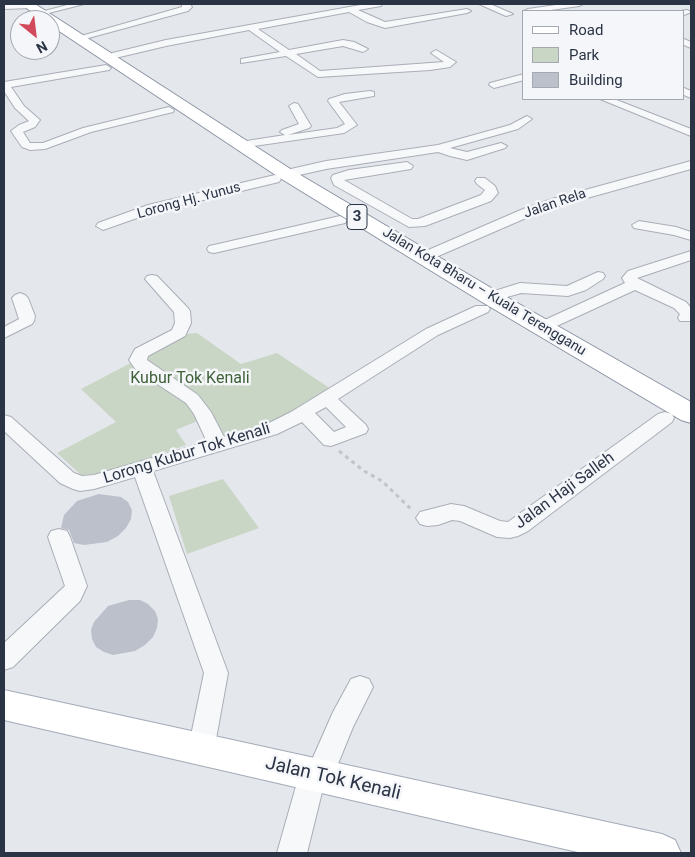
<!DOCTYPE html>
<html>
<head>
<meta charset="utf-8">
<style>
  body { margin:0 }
  #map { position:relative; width:695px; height:857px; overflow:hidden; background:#e4e7ec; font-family:Roboto,sans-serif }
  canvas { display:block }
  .frame { position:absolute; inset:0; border:5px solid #2b3445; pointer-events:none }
  .legend { position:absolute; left:522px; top:10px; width:162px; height:90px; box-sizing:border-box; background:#f4f6f9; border:1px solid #a4a8b1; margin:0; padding:6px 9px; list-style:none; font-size:15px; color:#2b3445 }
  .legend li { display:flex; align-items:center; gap:10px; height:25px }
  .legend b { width:25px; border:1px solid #a4a8b1 }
  .north { position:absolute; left:10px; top:10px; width:50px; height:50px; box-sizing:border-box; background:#f4f6f9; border:1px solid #a4a8b1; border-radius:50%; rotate:151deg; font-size:14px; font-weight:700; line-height:20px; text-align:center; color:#2b3445 }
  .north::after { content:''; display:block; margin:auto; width:18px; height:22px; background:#d1495b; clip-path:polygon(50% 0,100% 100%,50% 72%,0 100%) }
</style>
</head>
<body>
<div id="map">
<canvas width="695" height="857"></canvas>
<div class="frame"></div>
<ul class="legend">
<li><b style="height:6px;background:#fff"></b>Road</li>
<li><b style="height:14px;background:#c9d6c5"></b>Park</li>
<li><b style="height:14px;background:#bbc0ca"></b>Building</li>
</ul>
<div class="north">N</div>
</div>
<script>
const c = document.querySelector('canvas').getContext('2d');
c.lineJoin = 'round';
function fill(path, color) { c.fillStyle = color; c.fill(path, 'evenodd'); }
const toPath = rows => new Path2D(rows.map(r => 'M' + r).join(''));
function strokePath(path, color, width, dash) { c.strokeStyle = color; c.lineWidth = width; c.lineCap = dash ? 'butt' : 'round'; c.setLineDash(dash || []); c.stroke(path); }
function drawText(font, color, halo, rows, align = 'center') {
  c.font = font + ' Roboto,sans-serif'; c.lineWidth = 5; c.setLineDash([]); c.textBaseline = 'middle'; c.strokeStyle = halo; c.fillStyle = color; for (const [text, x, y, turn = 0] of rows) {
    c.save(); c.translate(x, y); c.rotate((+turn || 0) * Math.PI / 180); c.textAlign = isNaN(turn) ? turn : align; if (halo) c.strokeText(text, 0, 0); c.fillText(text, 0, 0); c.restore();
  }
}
fill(toPath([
  [197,333,241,364,277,353,331,389,269,426,232,435,221,435,200,420,176,430,186,445,106,473,81,475,57,453,116,422,81,389,186,334],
  [223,479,259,528,187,554,169,496]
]), '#c9d6c5');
fill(toPath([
  [99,494,121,497,128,502,132,510,131,519,126,528,118,536,107,542,84,545,74,543,69,530,61,528,64,515,77,501],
  [129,600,140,600,148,604,155,611,158,619,157,628,153,637,145,645,135,651,113,655,104,652,96,647,92,639,91,630,94,622,108,606]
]), '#bbc0ca');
const minor = toPath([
  [34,4,34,8,31,8,4,9,4,5,34,4],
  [71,4,84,4,41,15,37,13,71,4],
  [182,4,190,4,192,7,188,11,81,40,78,41,74,38,182,7,182,4],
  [366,4,382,4,381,6,358,10,385,22,467,9,471,11,467,13,385,28,367,22,349,12,258,29,289,50,343,40,354,42,368,49,363,52,343,46,296,54,320,71,444,62,431,53,436,50,456,62,450,67,430,70,318,77,286,56,241,63,241,59,280,52,249,30,166,46,107,60,102,57,104,55,166,40,366,4],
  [479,4,490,4,513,14,506,16,479,4],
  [563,4,583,4,579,6,544,11,524,11,528,9,563,4],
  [687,10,691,12,684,15,684,11,681,11,687,10],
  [684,39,691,42,691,48,684,45,684,39],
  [106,65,111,68,109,70,11,87,24,106,40,120,35,127,23,132,30,143,43,143,83,128,169,107,174,110,173,112,91,132,45,149,30,150,22,147,11,131,19,125,29,121,15,108,4,91,4,82,106,65],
  [524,74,524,80,494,88,489,85,490,83,524,74],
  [684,88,691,91,691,98,684,95,684,88],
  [370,91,374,92,374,96,339,102,357,125,344,133,240,148,234,145,240,142,285,135,280,132,282,130,299,124,289,106,294,103,298,104,311,126,309,128,288,135,337,128,345,124,328,101,329,99,345,94,370,91],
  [600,99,614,99,691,129,691,136,600,99],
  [527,116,532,119,518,129,450,148,467,152,501,143,507,146,505,148,467,160,450,156,438,152,326,169,286,178,280,174,282,171,326,161,438,145,510,125,527,116],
  [691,161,691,169,562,205,533,215,429,260,419,260,417,257,419,254,523,209,552,199,691,161],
  [407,162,413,166,411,169,344,180,412,219,418,219,481,195,485,190,477,184,475,181,477,178,485,178,495,186,498,193,491,201,425,226,409,227,334,185,331,178,333,175,349,170,407,162],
  [275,175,279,176,281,179,279,182,157,211,103,230,96,226,98,223,148,205,275,175],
  [340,216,347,220,345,223,214,253,209,252,207,249,209,246,214,245,340,216],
  [639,221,676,227,691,232,691,240,674,235,634,228,632,225,639,221],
  [691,251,691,260,637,278,686,302,691,308,691,321,680,321,678,318,680,314,674,308,635,290,548,330,536,330,534,327,536,324,625,283,622,278,628,271,691,251],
  [598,272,603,273,605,276,603,279,586,290,568,296,521,293,490,302,485,300,482,297,485,294,520,283,567,286,598,272],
  [152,275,157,276,188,308,190,311,191,323,185,336,148,356,147,360,198,395,211,412,224,437,263,426,291,412,426,329,476,306,488,306,490,309,488,312,438,335,338,399,366,425,368,429,366,433,331,446,324,445,302,422,277,434,153,471,228,673,214,750,211,759,201,763,191,759,188,750,204,673,135,477,94,489,80,491,73,489,60,483,4,431,4,415,11,417,74,473,82,476,94,475,207,442,194,414,186,403,136,370,129,360,135,349,172,330,175,323,174,312,145,279,147,276,152,275],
  [326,407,346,427,334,432,315,413,326,407],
  [20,293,25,295,28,298,35,316,34,321,32,324,4,338,4,327,19,319,12,298,15,295,20,293],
  [665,412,672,414,674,418,672,422,528,531,518,536,510,538,497,537,460,521,452,520,438,525,427,526,420,524,416,518,420,512,451,504,464,506,500,521,508,522,658,414,665,412],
  [59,529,67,531,70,537,87,586,80,601,13,667,4,670,4,643,65,586,48,537,51,531,59,529],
  [360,676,369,679,373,687,353,727,329,786,323,788,307,853,277,853,302,765,311,762,333,712,351,679,360,676]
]);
const major = toPath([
  [4,690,662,834,675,840,681,853,582,853,4,720,4,690]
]);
const highway = toPath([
  [21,4,35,4,292,170,498,292,691,402,691,423,681,420,482,302,280,178,50,25,50,20,43,20,21,4]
]);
strokePath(minor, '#a9aeb7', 2);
strokePath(major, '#a3abb8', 2);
strokePath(highway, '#8b94a3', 2);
strokePath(toPath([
  [339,451,364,471,382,481,413,511]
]), '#c2c5cb', 3, [4, 4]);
fill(minor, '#f7f8fa');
fill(major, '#fff');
fill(highway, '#fff');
drawText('14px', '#2b3445', '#f4f6f9', [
  ["Lorong Hj. Yunus",189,201,-15],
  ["Jalan Rela",555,204,-19],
  ["Jalan Kota Bharu – Kuala Terengganu",484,292,31]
]);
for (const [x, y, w] of [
  [357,217,20]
]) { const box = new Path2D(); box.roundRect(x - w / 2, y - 12.5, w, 25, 4); c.fillStyle = '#f4f6f9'; c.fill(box); strokePath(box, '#2b3445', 1); }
drawText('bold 15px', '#2b3445', null, [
  ["3",357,217]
]);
drawText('16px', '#3f6138', '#f4f6f9', [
  ["Kubur Tok Kenali",190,379]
]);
drawText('16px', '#2b3445', '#f4f6f9', [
  ["Lorong Kubur Tok Kenali",187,454,-17],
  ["Jalan Haji Salleh",565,491,-36]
]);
drawText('19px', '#2b3445', '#f4f6f9', [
  ["Jalan Tok Kenali",333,779,13]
]);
</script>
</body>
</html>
